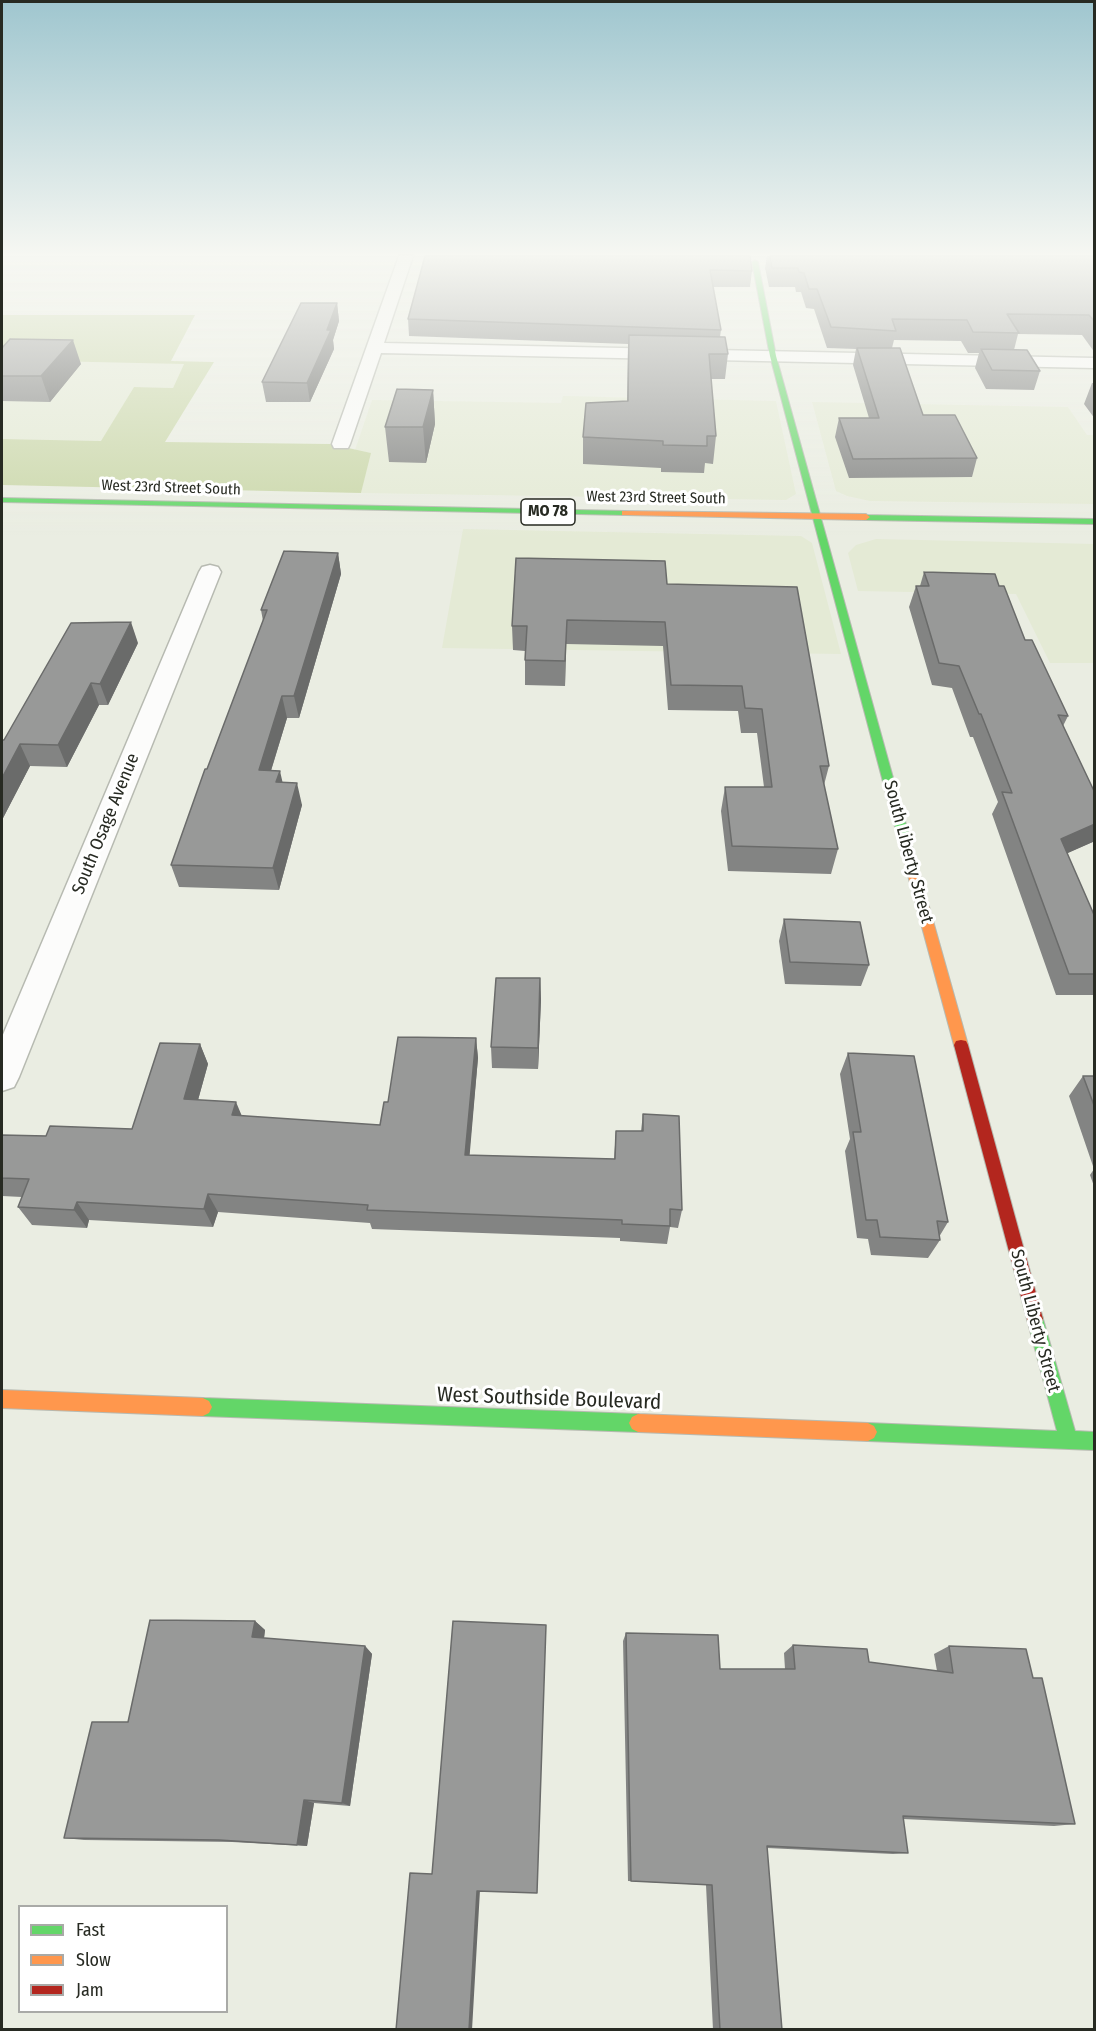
<!DOCTYPE html>
<html>
<head>
<meta charset="utf-8">
<style>
  body { margin:0 }
  #map { position:relative; width:1096px; height:2031px; overflow:hidden; background:#eaede2; font-family:"Fira Sans Condensed",sans-serif }
  canvas { display:block }
  .frame { position:absolute; inset:0; border:3px solid #272a22; pointer-events:none }
  .legend { position:absolute; left:18px; top:1905px; width:210px; height:108px; box-sizing:border-box; background:#fff; border:2px solid #a9aaa7; margin:0; padding:8px 10px; list-style:none; font-size:18px; color:#272a22 }
  .legend li { display:flex; align-items:center; gap:12px; height:30px }
  .legend b { width:30px; border:2px solid #a9aaa7 }
</style>
</head>
<body>
<div id="map">
<canvas width="1096" height="2031"></canvas>
<div class="frame"></div>
<ul class="legend">
<li><b style="height:8px;background:#63d668"></b>Fast</li>
<li><b style="height:8px;background:#ff974d"></b>Slow</li>
<li><b style="height:8px;background:#b3261e"></b>Jam</li>
</ul>
</div>
<script>
const c = document.querySelector('canvas').getContext('2d');
c.lineJoin = 'round';
function fill(path, color) { c.fillStyle = color; c.fill(path, 'evenodd'); }
const toPath = rows => new Path2D(rows.map(r => 'M' + r).join(''));
function strokePath(path, color, width, dash) { c.strokeStyle = color; c.lineWidth = width; c.lineCap = dash ? 'butt' : 'round'; c.setLineDash(dash || []); c.stroke(path); }
function drawText(font, color, halo, rows, align = 'center') {
  c.font = font + ' "Fira Sans Condensed",sans-serif'; c.lineWidth = 6; c.setLineDash([]); c.textBaseline = 'middle'; c.strokeStyle = halo; c.fillStyle = color; for (const [text, x, y, turn = 0] of rows) {
    c.save(); c.translate(x, y); c.rotate((+turn || 0) * Math.PI / 180); c.textAlign = isNaN(turn) ? turn : align; if (halo) c.strokeText(text, 0, 0); c.fillText(text, 0, 0); c.restore();
  }
}
fill(toPath([
  [2,360,149,362,184,364,173,388,134,387,102,441,2,439],
  [563,396,776,401,796,494,786,500,361,493,370,453,355,450,372,400,561,403],
  [812,402,1068,407,1087,435,1094,435,1094,504,870,501,847,496,836,491],
  [463,529,801,536,812,543,841,654,442,648],
  [876,539,1094,544,1094,663,1050,663,1016,594,858,591,848,553,856,545]
]), '#e4ead5');
fill(toPath([
  [2,315,195,315,171,361,214,362,165,442,330,444,371,453,361,493,2,485,2,439,101,441,134,387,173,388,184,364,2,360]
]), '#cad7a9');
const street = toPath([
  [399,256,413,256,384,343,1094,358,1094,368,381,353,350,444,348,448,334,448,332,444,399,256],
  [210,565,218,567,221,572,19,1077,14,1087,2,1091,2,1037,199,572,202,567,210,565]
]);
const fast = toPath([
  [755,260,758,262,776,356,915,857,909,861,903,857,770,356,752,262,755,260],
  [2,498,625,511,629,513,625,515,2,502,2,498],
  [863,515,1094,519,1094,524,866,520,862,517,863,515],
  [1035,1311,1041,1313,1043,1319,1075,1431,1094,1432,1094,1450,868,1441,862,1438,859,1432,862,1426,868,1423,1057,1431,1027,1319,1029,1313,1035,1311],
  [203,1398,638,1414,644,1417,647,1423,644,1429,638,1432,203,1416,197,1413,194,1407,197,1401,203,1398]
]);
const slow = toPath([
  [622,511,866,514,870,517,866,520,625,515,622,515,622,511],
  [909,853,915,857,968,1045,966,1049,961,1050,956,1049,954,1045,903,857,909,853],
  [2,1390,203,1398,209,1401,212,1407,209,1413,203,1416,2,1408,2,1390],
  [638,1414,868,1423,874,1426,877,1432,874,1438,868,1441,638,1432,632,1429,629,1423,632,1417,638,1414]
]);
const jam = toPath([
  [961,1040,966,1041,968,1045,1043,1319,1041,1325,1035,1327,1029,1325,1027,1319,954,1045,956,1041,961,1040]
]);
strokePath(street, '#b7bab1', 3);
strokePath(fast, '#b7bab1', 2);
strokePath(slow, '#b7bab1', 2);
strokePath(jam, '#b7bab1', 2);
fill(street, '#fcfcfb');
fill(fast, '#63d668');
fill(slow, '#ff974d');
fill(jam, '#b3261e');
fill(toPath([
  [425,256,752,271,750,287,713,287,721,330,720,337,728,354,725,379,711,379,716,436,713,464,705,463,704,473,661,472,661,468,583,464,583,437,627,401,628,344,409,336,408,319],
  [767,256,1095,256,1095,353,1082,335,1018,334,1014,350,1040,371,1034,390,986,389,975,368,979,353,968,353,961,341,894,340,892,348,923,415,977,458,972,477,849,478,835,437,839,418,869,418,853,365,856,349,827,348,814,309,806,308,801,292,796,292,795,287,769,287,765,268],
  [337,303,339,321,333,340,334,349,310,402,266,402,262,382],
  [81,364,50,402,2,401,2,376],
  [1092,383,1095,383,1095,419,1084,404],
  [433,390,435,424,426,463,389,462,385,427],
  [338,553,341,574,299,718,287,718,271,771,302,805,279,890,179,887,171,865,263,621,261,610],
  [924,572,999,586,1025,640,1068,716,1063,726,1095,793,1095,841,1067,853,1095,917,1095,995,1056,995,992,814,998,802,973,737,970,737,952,688,932,685,909,607,916,586,920,586],
  [667,584,829,766,824,785,838,849,831,874,728,871,721,811,725,787,764,787,757,733,741,733,738,711,668,710,663,646,566,644,565,686,525,685,525,651,513,650,512,626],
  [138,643,108,705,99,705,67,767,30,766,2,820,2,740,4,740],
  [784,919,869,965,861,986,785,984,779,941],
  [540,978,541,1000,538,1069,492,1068,491,1047],
  [476,1038,478,1058,469,1155,614,1159,616,1131,641,1131,643,1114,682,1210,678,1228,670,1227,667,1244,620,1241,620,1238,372,1229,370,1223,218,1212,213,1227,89,1220,87,1228,32,1225,18,1207,22,1197,2,1196,2,1135,46,1136,132,1129,200,1044,208,1064,198,1100,242,1116,380,1125,388,1102],
  [848,1053,948,1222,939,1237,940,1240,928,1258,871,1255,868,1239,857,1238,845,1151,850,1139,840,1074],
  [1083,1076,1095,1076,1095,1189,1090,1175,1094,1169,1069,1096],
  [255,1621,265,1630,264,1638,365,1646,372,1654,350,1806,314,1803,307,1846,232,1842,84,1840,64,1838,128,1722],
  [626,1633,720,1669,785,1669,784,1653,793,1645,869,1662,937,1671,934,1654,949,1646,1033,1678,1075,1824,1054,1826,903,1819,908,1853,893,1854,767,1848,782,2030,713,2030,706,1885,628,1881,623,1641]
]), '#838483');
fill(toPath([
  [337,303,339,321,333,340,334,349,310,402,307,383],
  [73,340,81,364,50,402,41,376],
  [433,390,435,424,426,463,423,427],
  [338,553,341,574,299,718,294,696],
  [567,620,566,644,565,686,565,661],
  [131,622,138,643,108,705,100,684],
  [91,683,99,705,67,767,58,745],
  [282,696,287,718,264,793,259,770],
  [20,744,30,766,2,820,2,778],
  [280,771,285,793,276,782],
  [297,783,302,805,279,890,273,868],
  [1095,824,1095,841,1050,861,1061,839],
  [540,978,541,1000,538,1069,538,1048],
  [476,1038,478,1058,468,1174,465,1155],
  [200,1044,208,1064,193,1118,184,1099],
  [236,1102,244,1121,232,1115],
  [208,1194,218,1212,213,1227,204,1209],
  [77,1202,89,1220,87,1228,74,1210],
  [255,1621,265,1630,263,1646,252,1637],
  [365,1646,372,1654,350,1806,342,1803],
  [304,1800,314,1803,307,1846,297,1845],
  [480,1890,472,2030,469,2030,477,1891]
]), '#6a6b6a');
const building = toPath([
  [425,256,750,256,752,271,710,270,721,330,408,319,425,256],
  [770,256,1095,256,1095,322,1089,315,1007,314,1019,333,973,332,967,320,892,319,896,331,831,327,817,289,809,289,804,273,799,272,798,268,772,268,770,256],
  [301,303,337,303,327,330,331,330,307,383,262,382,301,303],
  [629,335,725,337,728,354,709,354,716,436,707,436,707,446,663,445,663,441,583,437,586,403,628,401,629,335],
  [10,339,73,340,41,376,2,376,2,348,10,339],
  [857,348,900,348,923,415,955,415,977,458,853,459,839,418,879,418,857,348],
  [981,349,1027,350,1040,371,992,370,981,349],
  [397,389,433,390,423,427,385,427,397,389],
  [284,551,338,553,294,696,282,696,259,770,280,771,276,782,297,783,273,868,171,865,205,769,207,769,267,610,261,610,284,551],
  [516,558,665,561,667,584,797,587,829,766,820,766,838,849,732,846,725,787,772,787,762,709,745,708,742,686,671,685,665,622,567,620,565,661,525,660,527,626,512,626,516,558],
  [924,572,995,574,999,586,1004,586,1025,640,1032,640,1068,716,1058,715,1095,793,1095,824,1061,839,1095,917,1095,974,1069,974,1002,792,1012,793,981,714,979,714,959,666,939,663,916,586,929,586,924,572],
  [131,622,100,684,91,683,58,745,20,744,2,778,2,740,4,740,71,623,131,622],
  [784,919,860,922,869,965,790,962,784,919],
  [496,978,540,978,538,1048,491,1047,496,978],
  [398,1037,476,1038,465,1155,615,1159,616,1131,643,1131,643,1114,679,1116,682,1210,670,1209,670,1226,622,1224,622,1220,367,1210,368,1205,208,1194,204,1209,77,1202,74,1210,18,1207,29,1179,2,1178,2,1135,46,1136,50,1126,132,1129,160,1043,200,1044,184,1099,236,1102,232,1115,380,1125,384,1102,388,1102,398,1037],
  [848,1053,914,1056,948,1222,937,1221,940,1240,880,1237,877,1220,866,1220,853,1132,861,1132,848,1053],
  [1083,1076,1095,1076,1095,1108,1083,1076],
  [150,1620,255,1621,252,1637,365,1646,342,1803,304,1800,297,1845,219,1840,64,1838,92,1722,128,1722,150,1620],
  [453,1621,546,1625,537,1893,477,1891,469,2030,396,2030,410,1873,432,1874,453,1621],
  [626,1633,718,1635,720,1669,795,1669,793,1645,867,1649,869,1662,953,1673,949,1646,1026,1649,1033,1678,1042,1678,1075,1824,903,1816,908,1853,767,1846,782,2030,720,2030,712,1885,631,1881,626,1633]
]);
fill(building, '#989998');
strokePath(building, '#6a6b6a', 1.5);
const sky = c.createLinearGradient(0, 0, 0, 540);
sky.addColorStop(0, '#9fc6cf');
sky.addColorStop(0.47, '#f6f7f2');
sky.addColorStop(1, '#f6f7f200');
c.fillStyle = sky;
c.fillRect(0, 0, 1096, 540);
drawText('15px', '#272a22', '#fff', [
  ["West 23rd Street South",171,488,2],
  ["West 23rd Street South",656,498,1]
]);
for (const [x, y, w] of [
  [548,512,54]
]) { const box = new Path2D(); box.roundRect(x - w / 2, y - 13, w, 26, 4.5); c.fillStyle = '#fff'; c.fill(box); strokePath(box, '#272a22', 1.5); }
drawText('bold 16px', '#272a22', null, [
  ["MO 78",548,512]
]);
drawText('18px', '#272a22', '#fff', [
  ["South Osage Avenue",106,824,-68],
  ["South Liberty Street",908,852,75],
  ["South Liberty Street",1035,1321,75]
]);
drawText('21px', '#272a22', '#fff', [
  ["West Southside Boulevard",549,1399,2]
]);
</script>
</body>
</html>
